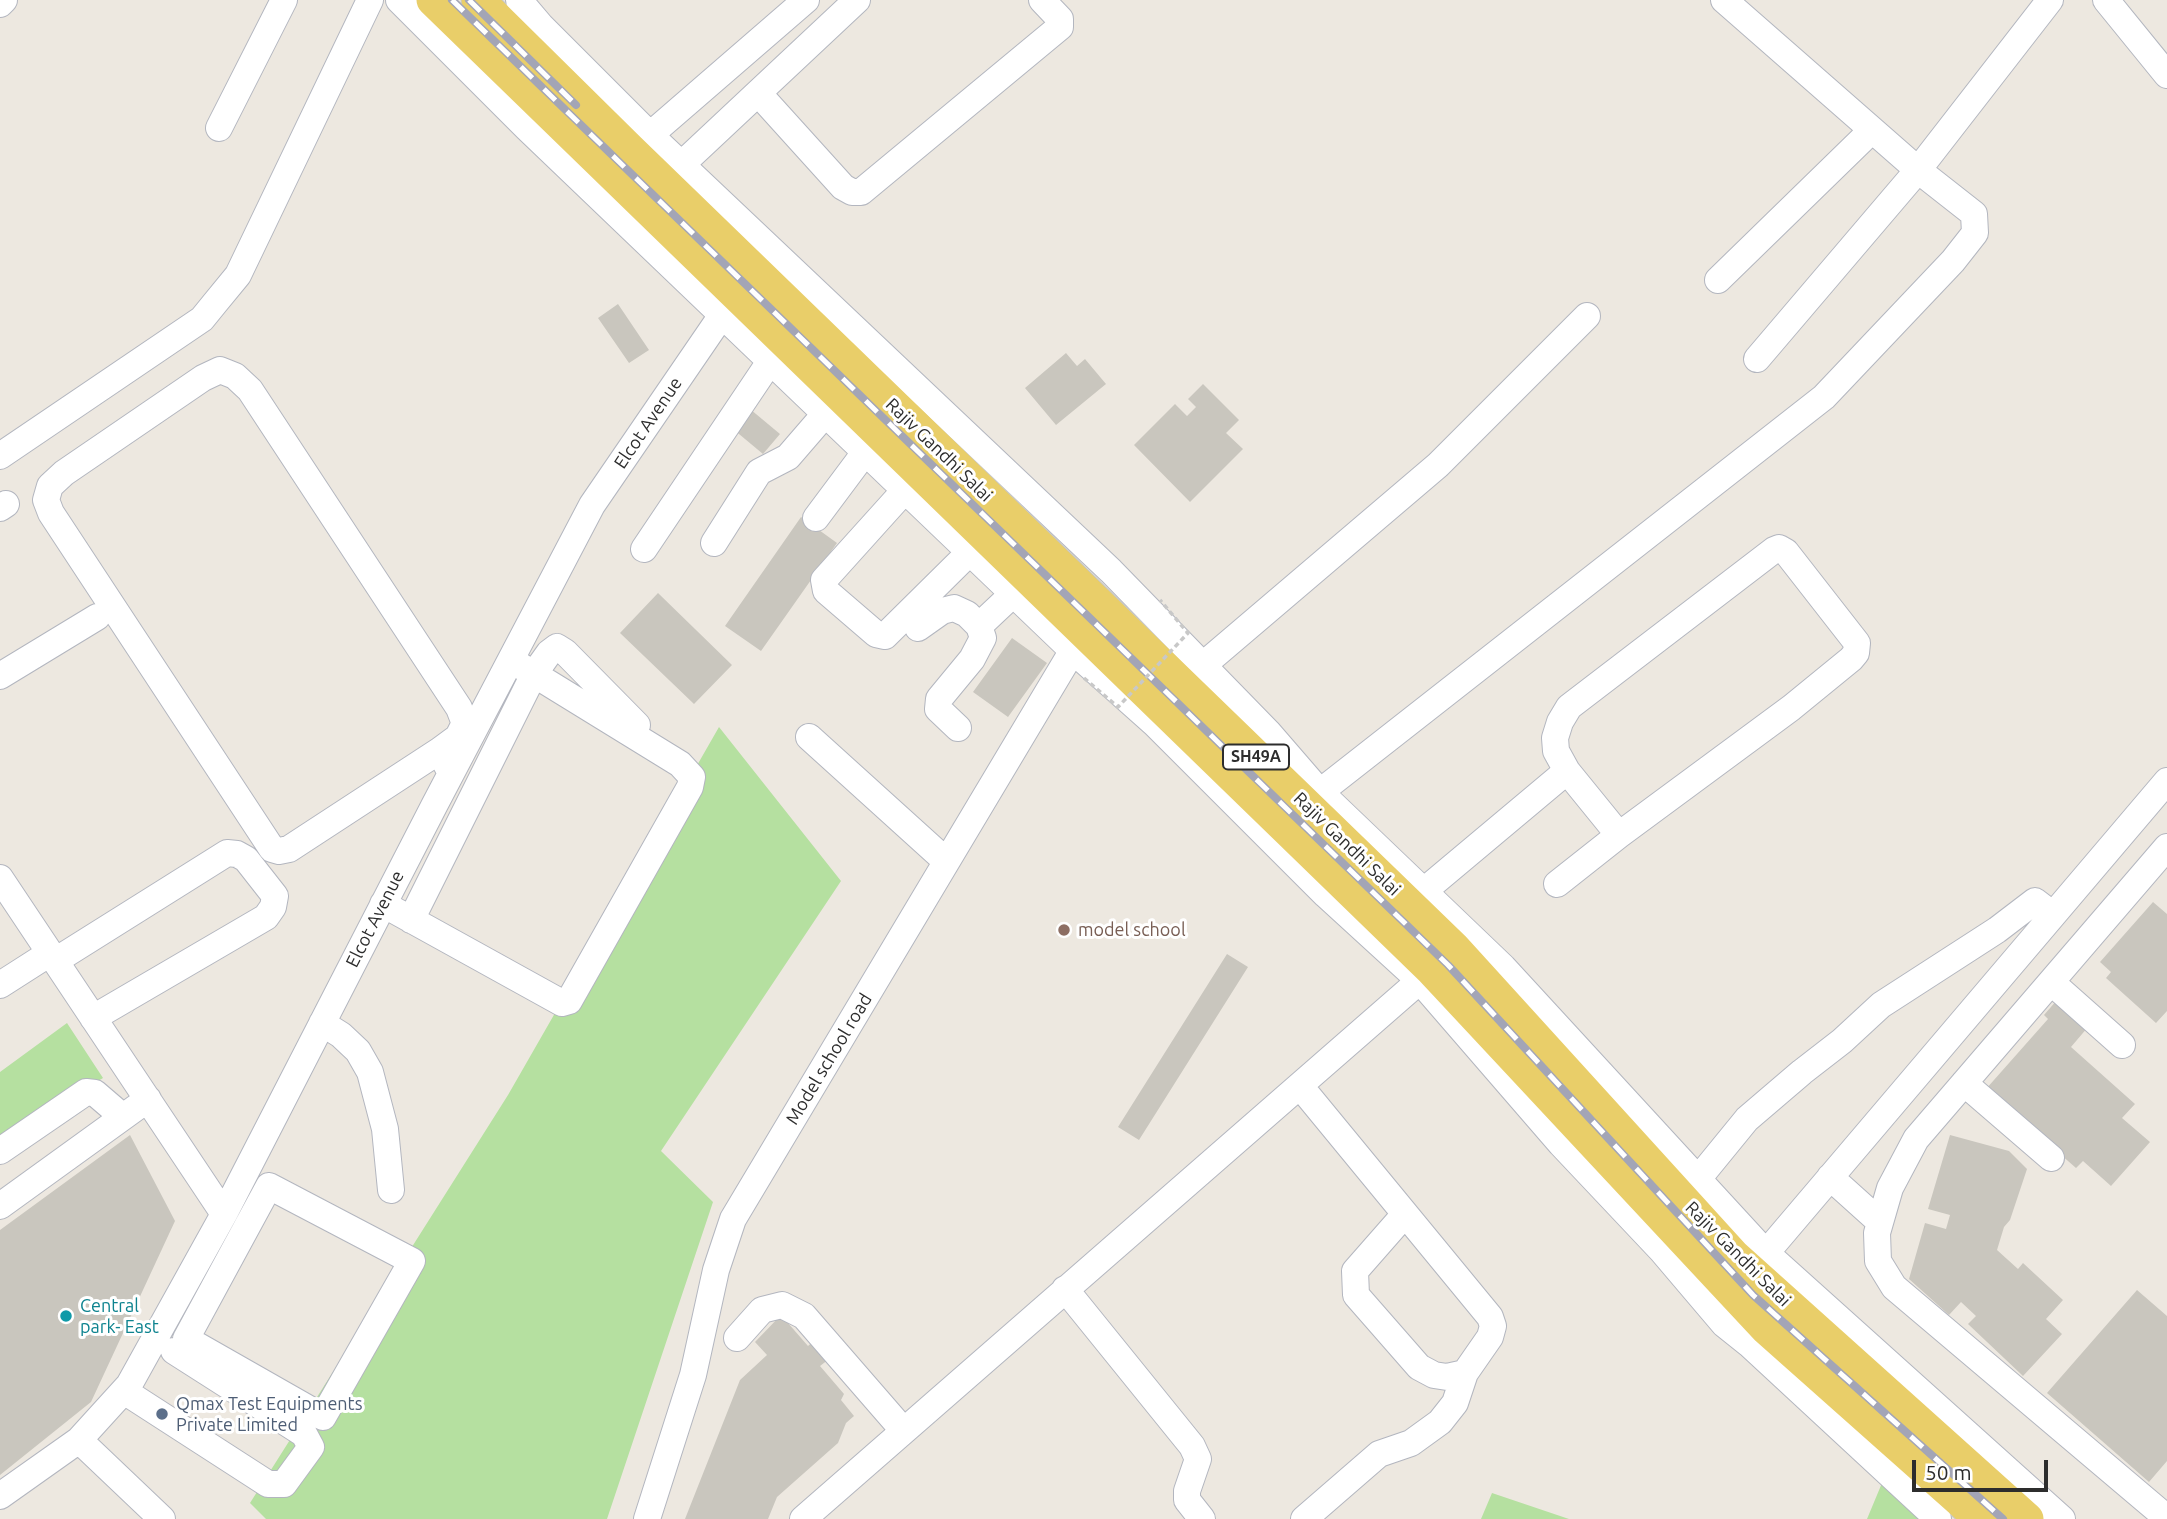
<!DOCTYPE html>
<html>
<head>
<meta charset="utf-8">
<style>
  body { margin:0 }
  #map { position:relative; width:2167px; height:1519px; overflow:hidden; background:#ede8e0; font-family:Ubuntu,sans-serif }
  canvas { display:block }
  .scale { position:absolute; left:1912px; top:1460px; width:136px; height:32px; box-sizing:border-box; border:4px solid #2d2d2d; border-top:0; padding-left:9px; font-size:21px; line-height:24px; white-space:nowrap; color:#2d2d2d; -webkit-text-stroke:5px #fff; paint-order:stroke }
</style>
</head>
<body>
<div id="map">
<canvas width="2167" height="1519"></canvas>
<div class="scale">50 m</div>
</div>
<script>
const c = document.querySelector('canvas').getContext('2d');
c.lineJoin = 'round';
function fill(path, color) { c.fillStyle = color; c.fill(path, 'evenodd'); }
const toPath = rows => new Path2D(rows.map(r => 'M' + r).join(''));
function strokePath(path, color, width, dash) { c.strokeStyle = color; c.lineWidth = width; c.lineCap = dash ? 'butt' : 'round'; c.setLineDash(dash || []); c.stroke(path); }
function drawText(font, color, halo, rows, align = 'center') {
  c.font = font + ' Ubuntu,sans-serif'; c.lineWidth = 6; c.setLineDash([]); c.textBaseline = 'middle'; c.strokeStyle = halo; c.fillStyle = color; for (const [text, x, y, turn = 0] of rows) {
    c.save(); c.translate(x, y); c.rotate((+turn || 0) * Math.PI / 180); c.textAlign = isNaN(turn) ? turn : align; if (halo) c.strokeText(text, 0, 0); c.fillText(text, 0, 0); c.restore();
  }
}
fill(toPath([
  [719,727,841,881,661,1151,713,1202,607,1519,266,1519,250,1503,508,1095],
  [67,1023,103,1078,0,1141,0,1072],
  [1882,1483,1920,1519,1867,1519],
  [1492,1493,1569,1519,1481,1519]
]), '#b5e0a0');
fill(toPath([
  [618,304,649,350,629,363,598,318],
  [1066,353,1077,366,1085,359,1106,384,1056,425,1025,388],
  [1203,384,1239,420,1226,433,1243,449,1190,502,1134,445,1175,404,1187,416,1196,407,1188,399],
  [750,409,780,434,763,454,733,429],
  [801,517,837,543,761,651,725,626],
  [658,593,732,665,694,704,620,633],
  [1012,638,1047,663,1008,717,973,692],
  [2153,902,2167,914,2167,1011,2156,1023,2106,978,2111,972,2100,962],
  [1227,954,1248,967,1139,1140,1118,1127],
  [2057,1000,2088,1027,2071,1047,2135,1104,2122,1118,2150,1142,2111,1186,2083,1161,2076,1168,1986,1089,2048,1019,2044,1015],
  [130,1135,175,1221,91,1402,0,1475,0,1230],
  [1950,1135,2009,1151,2027,1169,2010,1220,2004,1227,1997,1250,2018,1269,2023,1263,2063,1300,2046,1319,2062,1334,2023,1376,1968,1324,1976,1316,1961,1302,1949,1315,1909,1279,1925,1223,1946,1229,1950,1215,1928,1209],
  [2137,1290,2167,1316,2167,1461,2149,1482,2047,1393],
  [781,1315,808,1346,817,1338,833,1356,820,1366,844,1394,841,1400,854,1416,846,1423,838,1443,777,1497,768,1519,685,1519,740,1380,767,1355,755,1342]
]), '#c9c6be');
const minor = toPath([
  [399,0,527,128,1072,650,1155,724,1326,895,1420,981,1561,1144,1662,1251,1724,1324,1749,1344,1938,1519],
  [519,0,541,26,650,135,1111,571,1268,732,1319,791,1503,967,1766,1253,2062,1519],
  [2106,0,2167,75],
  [0,4,4,0],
  [758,93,843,187,852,192,861,192,1060,27,1060,19,1042,0],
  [219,128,284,0],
  [650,135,806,0],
  [681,165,857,0],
  [1718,280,1872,130],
  [1757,359,1918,170,2050,0],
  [0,456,202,319,215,303,238,275,370,0],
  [906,489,824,580,826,591,876,634,885,636,970,552],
  [0,508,6,504],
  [816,518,866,451],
  [714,543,759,472,788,457,826,413],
  [644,549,771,360],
  [979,626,1013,594],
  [918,628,942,611,954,608,967,614,979,626,983,638,972,659,939,699,938,709,958,728],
  [1202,666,1438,465,1587,316],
  [0,676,97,617],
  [809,737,946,861],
  [439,751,289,849,279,851,272,849,51,513,46,500,50,486,64,473,203,378,220,370,235,376,250,390,459,708,464,721,463,727,458,737,439,751,451,773],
  [1306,803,1824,397,1953,261,1975,233,1974,214,1918,170,1724,0],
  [2167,847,1916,1139,1890,1188,1877,1233,1878,1261,1894,1287,2167,1518],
  [0,878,224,1214],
  [1557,884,1619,835],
  [1425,890,1567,771,1556,751,1555,738,1560,722,1569,707,1774,550,1779,548,1786,552,1857,643,1856,653,1851,659,1791,708,1619,835,1567,771],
  [383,904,562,1003,569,1001,690,787,692,777,680,764,511,660],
  [411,920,534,674,549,653,557,647,565,652,637,725],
  [55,961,227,853,237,854,246,859,275,896,273,907,266,917,93,1018],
  [2051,982,2122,1045],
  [0,985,50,953],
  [322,1023,341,1035,358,1051,370,1072,385,1129,391,1190],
  [1964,1083,2051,1158],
  [1300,1086,1490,1317,1493,1326,1490,1337,1465,1373,1455,1403,1440,1422,1411,1443,1379,1454,1304,1519],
  [0,1151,86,1092,95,1093,123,1117],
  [1830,1177,1880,1222],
  [1698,1179,1747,1119,1802,1072,1842,1041,1881,1005,1997,930,2035,901,2052,914],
  [269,1186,412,1261,323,1417,186,1339,269,1186],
  [0,1206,148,1099],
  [1405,1214,1355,1271,1356,1295,1419,1367,1434,1375,1447,1377,1465,1373],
  [1758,1266,1766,1253,2167,781],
  [1065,1289,1192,1446,1198,1459,1187,1491,1187,1500,1202,1519],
  [737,1338,762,1310,782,1305,804,1316,903,1430],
  [124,1391,268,1484,284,1484,311,1447,304,1434,174,1351],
  [79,1440,162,1519],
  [0,1496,79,1440,129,1385,224,1214,434,806,592,505,722,315],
  [647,1519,693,1375,716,1270,733,1219,1082,635],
  [803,1519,1432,970]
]);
const major = toPath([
  [433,0,1432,970,1767,1329,1981,1519],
  [478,0,629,149,1454,948,1734,1256,2027,1519]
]);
strokePath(minor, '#b3b6bf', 28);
strokePath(major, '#c8c8c8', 35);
strokePath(minor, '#fff', 26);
strokePath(major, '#e9ce69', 33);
const rail = toPath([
  [452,0,1448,965,1753,1295,2003,1519],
  [469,0,576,105]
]);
strokePath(rail, '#a3a5b6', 8);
strokePath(rail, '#fff', 5, [16]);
strokePath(toPath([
  [1084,678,1118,707,1188,633,1160,600]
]), '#c8c8c8', 3.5, [5, 3.5]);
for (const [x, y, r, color] of [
  [1064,930,7,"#8d6e63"],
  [66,1316,7,"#0f9aa8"],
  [162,1414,7,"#5c6f8a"]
]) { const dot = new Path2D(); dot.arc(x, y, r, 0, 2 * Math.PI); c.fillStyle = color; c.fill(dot); strokePath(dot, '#fff', 2.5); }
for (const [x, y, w] of [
  [1256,757,66]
]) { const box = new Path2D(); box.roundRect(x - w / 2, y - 12.5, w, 25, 5); c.fillStyle = '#fff'; c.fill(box); strokePath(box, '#2d2d2d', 2); }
drawText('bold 16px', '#2d2d2d', null, [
  ["SH49A",1256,757]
]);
drawText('18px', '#2d2d2d', '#fff', [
  ["Elcot Avenue",648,423,-56],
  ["Rajiv Gandhi Salai",939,450,44],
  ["Rajiv Gandhi Salai",1347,844,44],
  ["Elcot Avenue",375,919,-63],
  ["Model school road",829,1059,-59],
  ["Rajiv Gandhi Salai",1738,1254,45]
]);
drawText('18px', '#785e54', '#fff', [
  ["model school",1078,930]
], 'left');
drawText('18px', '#0d838f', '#fff', [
  ["Central",80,1306],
  ["park- East",80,1327]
], 'left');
drawText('18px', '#4e5e75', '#fff', [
  ["Qmax Test Equipments",176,1404],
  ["Private Limited",176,1425]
], 'left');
</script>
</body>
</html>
